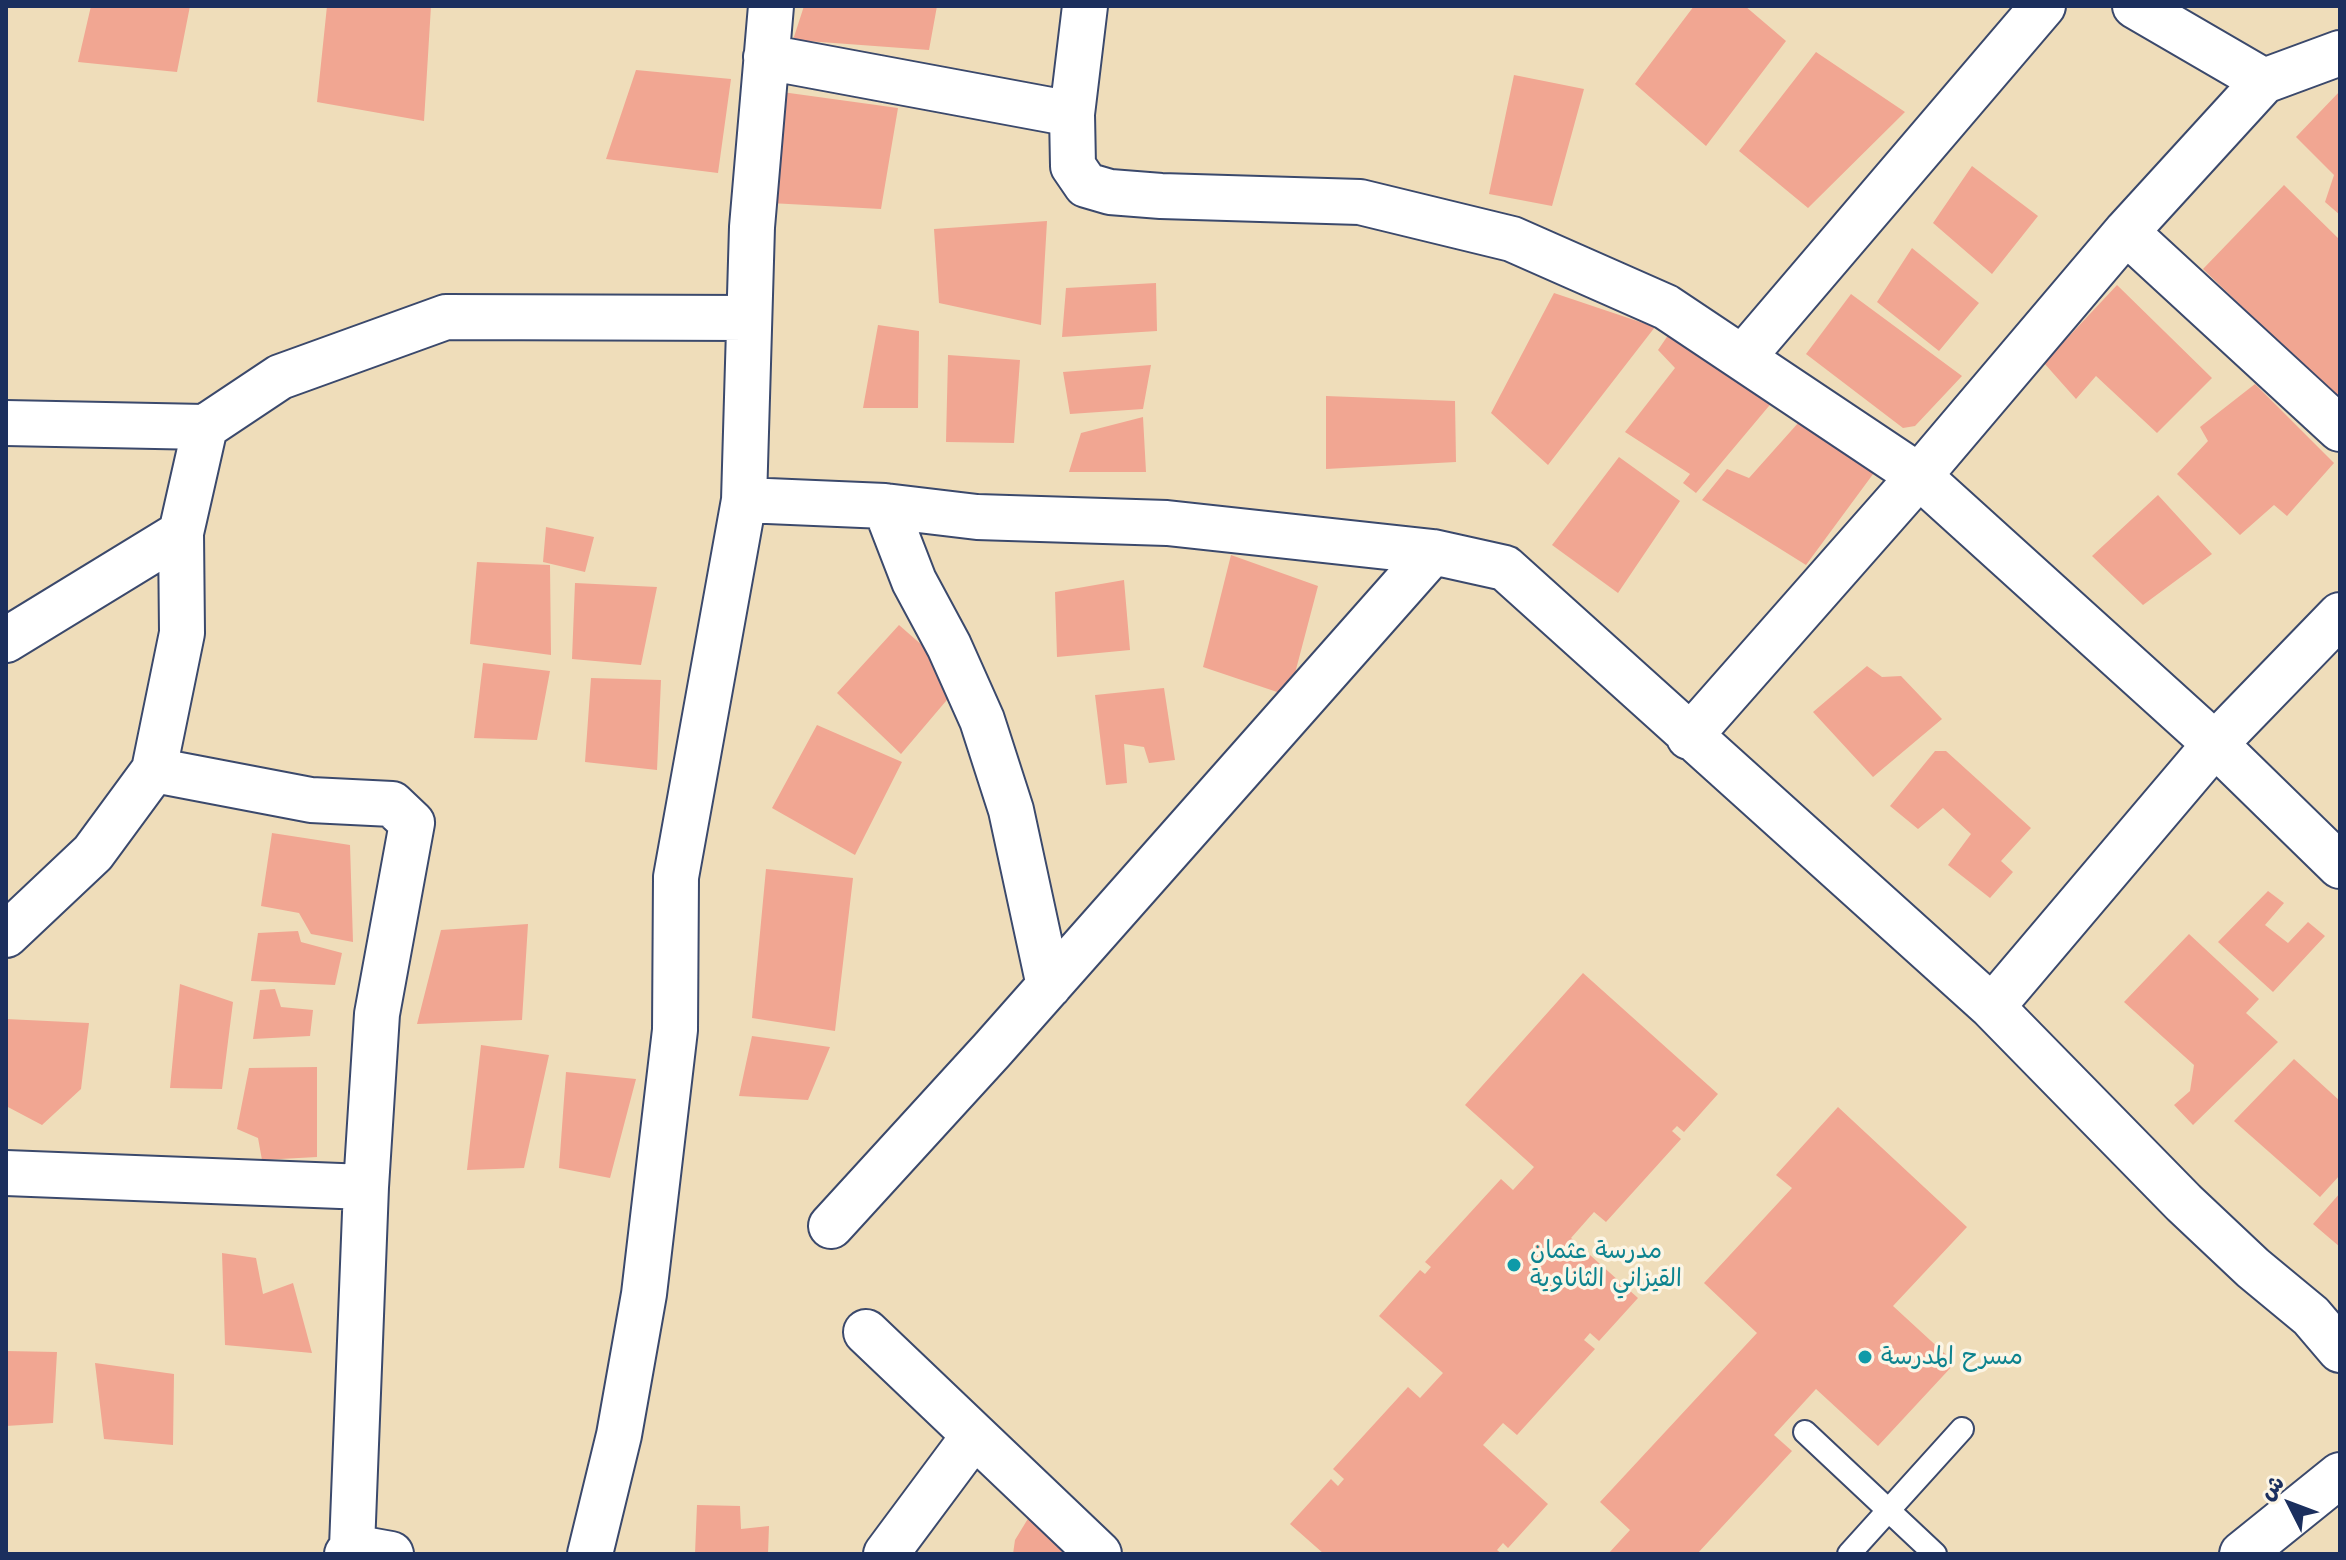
<!DOCTYPE html>
<html>
<head>
<meta charset="utf-8">
<style>
  body { margin:0 }
  #map { position:relative; width:2346px; height:1560px; overflow:hidden; background:#efddba; font-family:"Comic Neue","Playpen Sans Arabic",sans-serif }
  canvas { display:block }
  .frame { position:absolute; inset:0; border:8px solid #1b2f5e; pointer-events:none }
  .north { position:absolute; left:2250px; top:1464px; width:80px; height:80px; -webkit-text-stroke:6px #fcf5e5; paint-order:stroke; rotate:312deg; font-size:22px; font-weight:700; line-height:32px; text-align:center; color:#1b2f5e }
  .north::after { content:''; display:block; margin:auto; width:28px; height:36px; background:#1b2f5e; clip-path:polygon(50% 0,100% 100%,50% 72%,0 100%) }
</style>
</head>
<body>
<div id="map">
<canvas width="2346" height="1560"></canvas>
<div class="frame"></div>
<div class="north">ش</div>
</div>
<script>
const c = document.querySelector('canvas').getContext('2d');
c.lineJoin = 'round';
function fill(path, color) { c.fillStyle = color; c.fill(path, 'evenodd'); }
const toPath = rows => new Path2D(rows.map(r => 'M' + r).join(''));
function strokePath(path, color, width, dash) { c.strokeStyle = color; c.lineWidth = width; c.lineCap = dash ? 'butt' : 'round'; c.setLineDash(dash || []); c.stroke(path); }
function drawText(font, color, halo, rows, align = 'center') {
  c.font = font + ' "Comic Neue","Playpen Sans Arabic",sans-serif'; c.lineWidth = 7; c.setLineDash([]); c.textBaseline = 'middle'; c.strokeStyle = halo; c.fillStyle = color; for (const [text, x, y, turn = 0] of rows) {
    c.save(); c.translate(x, y); c.rotate((+turn || 0) * Math.PI / 180); c.textAlign = isNaN(turn) ? turn : align; if (halo) c.strokeText(text, 0, 0); c.fillText(text, 0, 0); c.restore();
  }
}
fill(toPath([
  [91,6,190,6,177,72,78,62],
  [327,6,431,6,424,121,317,102],
  [804,6,937,6,929,50,793,40],
  [1694,6,1745,6,1786,41,1706,146,1635,84],
  [1816,52,1905,112,1808,208,1739,151],
  [636,70,731,79,718,173,606,159],
  [1514,75,1584,89,1552,206,1489,194],
  [2340,91,2340,215,2325,202,2334,175,2296,137],
  [782,92,898,108,881,209,770,203],
  [1972,166,2038,216,1992,274,1933,223],
  [2284,185,2340,240,2340,401,2203,269],
  [1047,221,1041,325,939,303,934,229],
  [1912,248,1979,303,1939,351,1877,302],
  [1156,283,1157,331,1062,337,1066,288],
  [2117,285,2212,378,2157,433,2096,376,2076,399,2044,363],
  [1554,293,1655,327,1548,465,1491,413],
  [1851,294,1962,376,1915,426,1903,428,1806,354],
  [878,325,919,331,918,408,863,408],
  [1673,328,1779,394,1696,493,1683,483,1690,474,1625,432,1675,368,1658,350],
  [948,355,1020,360,1014,443,946,442],
  [1151,365,1143,409,1070,414,1063,372],
  [2255,384,2334,463,2287,516,2274,505,2240,535,2177,474,2208,441,2200,427],
  [1326,396,1455,401,1456,462,1326,469],
  [1807,413,1879,466,1806,565,1702,500,1727,469,1749,478],
  [1143,417,1146,472,1069,472,1081,433],
  [1619,457,1680,501,1618,593,1552,545],
  [2158,495,2212,554,2143,605,2092,556],
  [546,527,594,537,585,572,543,562],
  [1231,555,1318,586,1289,696,1203,667],
  [477,562,550,565,551,655,470,644],
  [1124,580,1130,650,1057,657,1055,592],
  [575,583,657,587,641,665,572,659],
  [899,625,963,681,901,754,837,693],
  [483,663,550,671,537,740,474,738],
  [1867,666,1882,677,1901,676,1942,719,1873,777,1813,712],
  [591,678,661,680,657,770,585,762],
  [1164,688,1175,760,1149,763,1144,747,1124,744,1127,783,1106,785,1095,695],
  [817,725,902,762,855,855,772,808],
  [1935,751,1946,751,2031,828,2001,861,2013,872,1990,898,1948,865,1971,834,1943,808,1918,829,1890,806],
  [272,833,350,845,353,942,311,934,299,913,261,906],
  [766,869,853,878,835,1031,752,1018],
  [2268,891,2284,903,2265,925,2288,943,2308,922,2325,936,2273,992,2218,942],
  [528,924,522,1020,417,1024,441,930],
  [298,931,301,942,342,953,335,985,251,981,258,933],
  [2189,934,2259,999,2246,1013,2278,1042,2193,1125,2174,1105,2190,1091,2194,1065,2124,1002],
  [1583,973,1718,1094,1684,1132,1677,1126,1672,1131,1681,1139,1606,1222,1594,1212,1571,1238,1638,1298,1599,1341,1590,1333,1584,1340,1595,1349,1517,1435,1503,1423,1483,1445,1548,1504,1508,1548,1503,1543,1497,1550,1502,1554,1324,1554,1290,1524,1331,1479,1338,1486,1344,1479,1333,1469,1408,1387,1420,1398,1443,1373,1379,1316,1420,1270,1425,1274,1431,1267,1425,1262,1501,1179,1513,1190,1534,1167,1465,1105],
  [180,984,233,1002,222,1089,170,1088],
  [275,989,281,1007,313,1010,310,1036,253,1039,260,990],
  [6,1019,89,1023,81,1089,42,1125,6,1106],
  [752,1036,830,1047,808,1100,739,1096],
  [481,1045,549,1055,524,1168,467,1170],
  [2294,1059,2340,1101,2340,1175,2320,1197,2234,1121],
  [317,1067,317,1157,262,1160,258,1138,237,1129,249,1068],
  [566,1072,636,1079,610,1178,559,1168],
  [1838,1107,1967,1227,1893,1306,1955,1363,1878,1446,1816,1389,1774,1435,1792,1451,1697,1554,1608,1554,1630,1530,1600,1502,1757,1333,1704,1283,1792,1188,1776,1175],
  [2340,1193,2340,1247,2313,1224],
  [222,1253,256,1258,263,1294,293,1283,312,1353,225,1345],
  [6,1351,57,1352,53,1423,6,1426],
  [95,1363,174,1374,173,1445,104,1439],
  [697,1505,740,1506,741,1529,769,1526,768,1554,695,1554],
  [1032,1512,1084,1554,1013,1554,1015,1540]
]), '#f1a692');
const lane = toPath([
  [1805,1432,1935,1554],
  [1849,1554,1962,1429]
]);
const street = toPath([
  [1085,6,1072,114,1073,166,1086,185,1110,192,1161,196,1360,202,1512,239,1666,307,1919,476,2215,744,2340,866],
  [2135,6,2264,81],
  [766,57,1072,114],
  [2126,232,2340,429],
  [1744,356,2043,6],
  [6,423,205,427,280,377,446,317,749,318],
  [744,500,752,227,771,6],
  [885,506,914,581,949,646,982,720,1011,810,1049,986],
  [181,533,182,633,154,770,311,800,392,804,412,823,377,1014,366,1187,352,1547,347,1554],
  [6,640,181,533,205,427],
  [1689,737,1919,476,2126,232,2264,81,2340,53],
  [6,935,93,853,154,770],
  [1992,1007,2215,744,2340,615],
  [6,1173,366,1187],
  [831,1226,992,1050,1433,552],
  [866,1332,1099,1554],
  [352,1547,391,1554],
  [590,1554,619,1435,644,1294,675,1030,676,877,744,500,885,506,977,517,1167,523,1433,552,1505,568,1992,1007,2184,1203,2253,1268,2311,1316,2340,1350],
  [886,1554,973,1437],
  [2242,1554,2340,1475]
]);
strokePath(lane, '#3b496c', 26);
strokePath(street, '#3b496c', 48);
strokePath(lane, '#fff', 22);
strokePath(street, '#fff', 44);
for (const [x, y, r, color] of [
  [1514,1265,8,"#0f9aa8"],
  [1865,1357,8,"#0f9aa8"]
]) { const dot = new Path2D(); dot.arc(x, y, r, 0, 2 * Math.PI); c.fillStyle = color; c.fill(dot); strokePath(dot, '#fcf5e5', 3); }
drawText('24px', '#0d838f', '#fcf5e5', [
  ["مدرسة عثمان",1530,1251],
  ["القيزاني الثاناوية",1530,1279],
  ["مسرح المدرسة",1881,1357]
], 'left');
</script>
</body>
</html>
